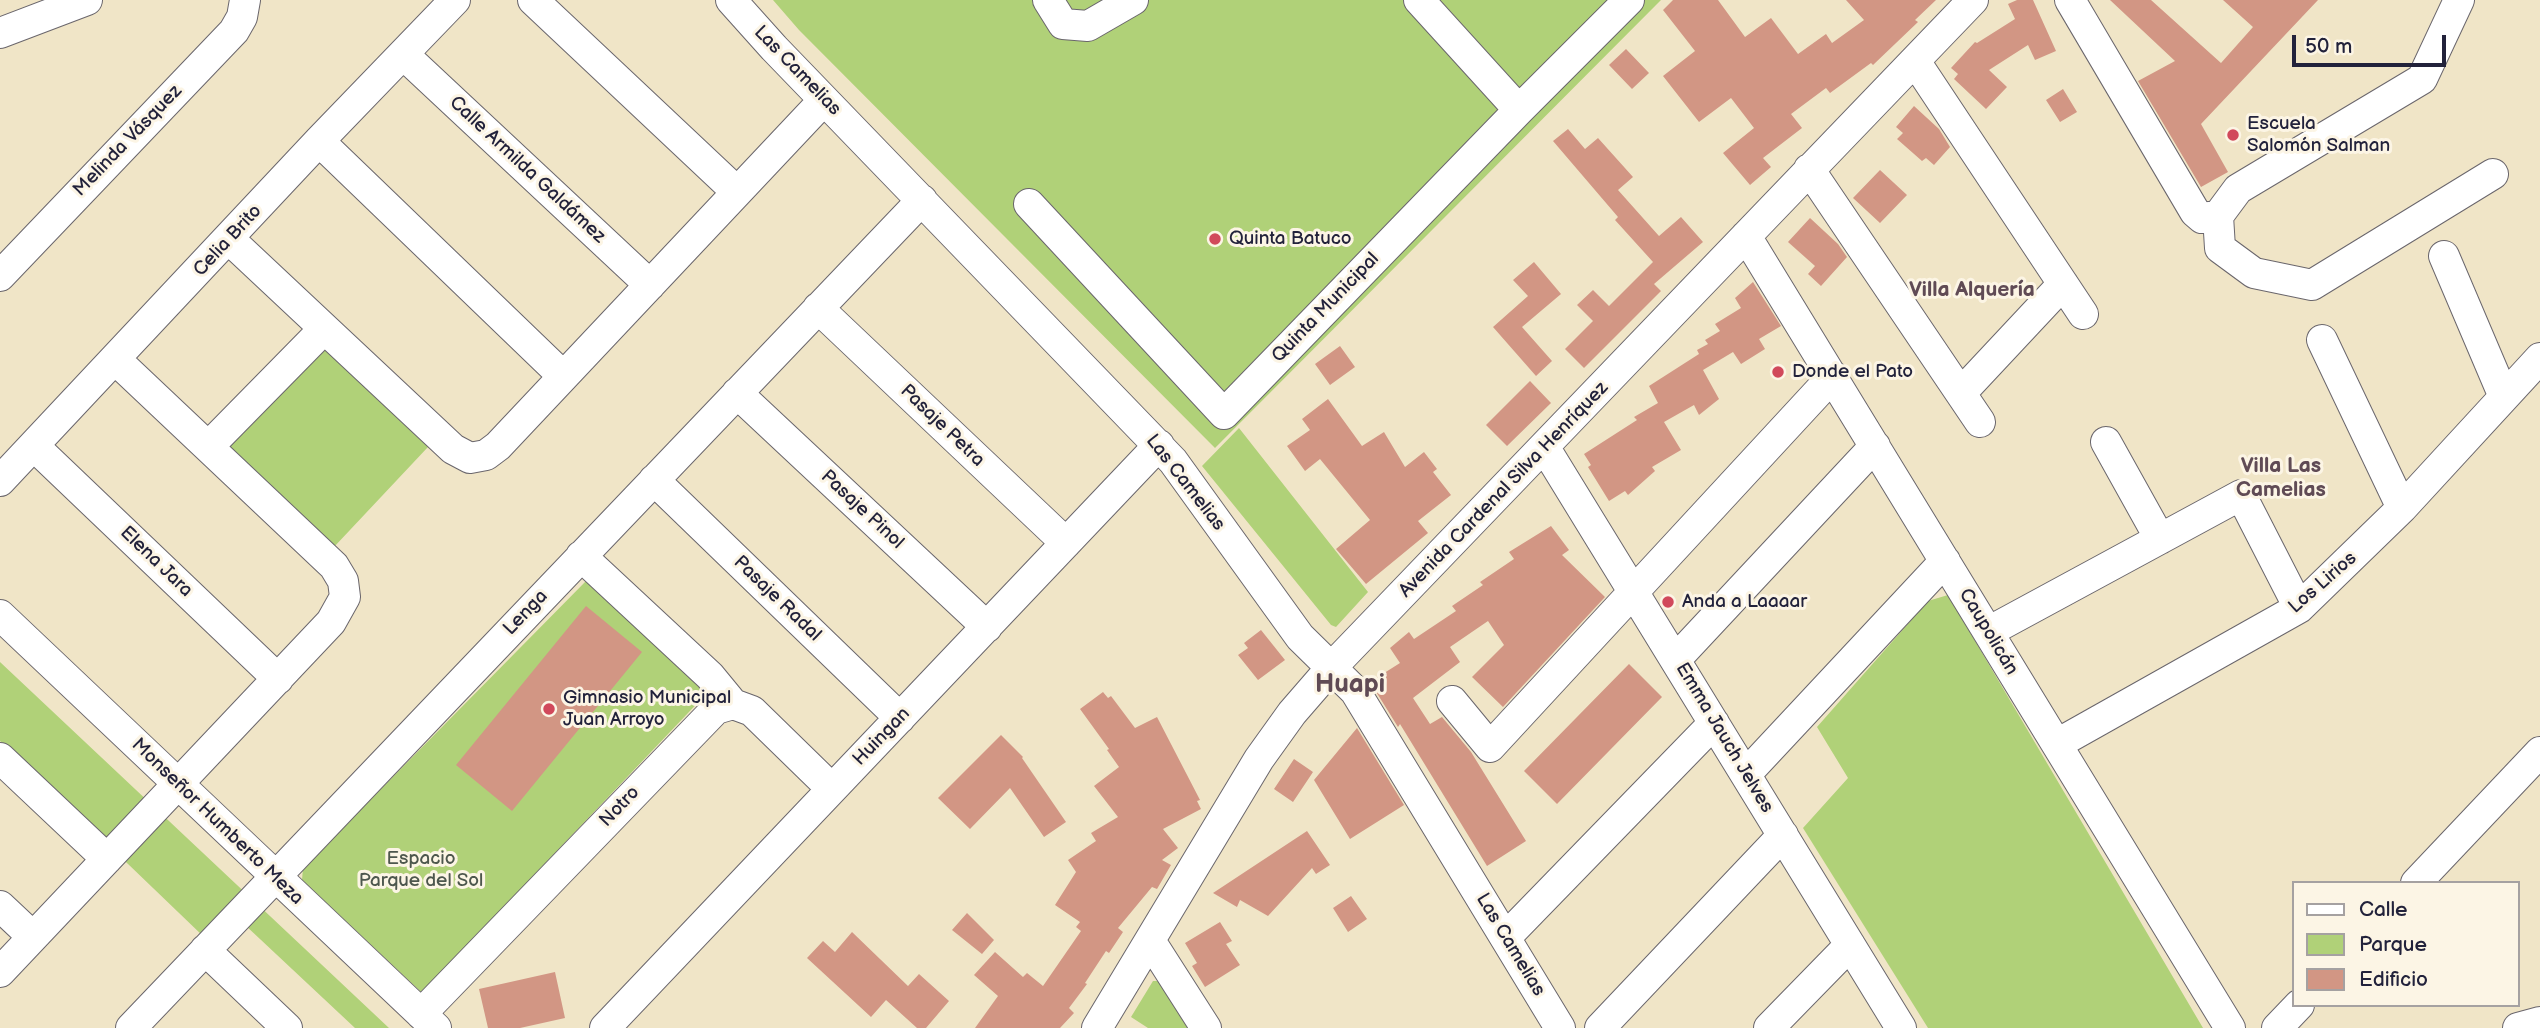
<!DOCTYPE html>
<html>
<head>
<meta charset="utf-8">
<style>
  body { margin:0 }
  #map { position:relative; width:2540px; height:1028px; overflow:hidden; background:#f0e5c7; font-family:"Balsamiq Sans",sans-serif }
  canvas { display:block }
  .legend { position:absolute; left:2292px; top:881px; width:228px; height:126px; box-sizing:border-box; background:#fcf5e5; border:2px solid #a5a1a1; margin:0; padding:9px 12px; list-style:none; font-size:21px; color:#22223b }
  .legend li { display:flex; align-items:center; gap:14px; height:35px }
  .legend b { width:35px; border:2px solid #a5a1a1 }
  .scale { position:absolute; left:2292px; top:35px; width:154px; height:32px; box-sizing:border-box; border:4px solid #22223b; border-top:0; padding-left:9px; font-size:21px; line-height:24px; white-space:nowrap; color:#22223b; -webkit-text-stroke:5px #fcf5e5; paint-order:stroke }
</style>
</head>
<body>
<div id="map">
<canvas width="2540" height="1028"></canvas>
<ul class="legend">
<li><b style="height:9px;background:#fff"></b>Calle</li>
<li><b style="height:19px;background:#b0d178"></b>Parque</li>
<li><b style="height:19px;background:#d29684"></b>Edificio</li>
</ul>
<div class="scale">50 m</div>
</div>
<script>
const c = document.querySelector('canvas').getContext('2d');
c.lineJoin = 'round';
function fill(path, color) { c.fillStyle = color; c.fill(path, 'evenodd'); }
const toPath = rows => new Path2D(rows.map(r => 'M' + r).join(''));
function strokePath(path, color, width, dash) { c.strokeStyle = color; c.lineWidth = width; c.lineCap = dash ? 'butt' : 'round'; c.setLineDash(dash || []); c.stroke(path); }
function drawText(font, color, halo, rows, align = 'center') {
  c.font = font + ' "Balsamiq Sans",sans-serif'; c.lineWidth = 6; c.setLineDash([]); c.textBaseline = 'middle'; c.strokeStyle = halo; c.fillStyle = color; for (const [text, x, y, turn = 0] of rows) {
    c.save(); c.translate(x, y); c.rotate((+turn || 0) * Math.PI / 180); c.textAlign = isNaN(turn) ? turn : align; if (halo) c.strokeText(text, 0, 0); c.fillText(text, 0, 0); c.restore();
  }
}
fill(toPath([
  [773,0,1661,0,1215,448,799,30],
  [321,346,428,447,334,547,227,446],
  [1239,428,1368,592,1336,627,1331,625,1202,466],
  [587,580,707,693,422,993,302,880,303,868],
  [1948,595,2203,1028,1928,1028,1803,828,1848,778,1817,727,1928,601],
  [0,662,389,1028,355,1028,229,910,204,937,0,741],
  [1153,981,1163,981,1193,1028,1148,1028,1131,1017]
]), '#b0d178');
fill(toPath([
  [1673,0,1718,0,1745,37,1771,18,1798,54,1826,34,1832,43,1864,20,1846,0,1936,0,1915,20,1918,22,1873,65,1871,63,1830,93,1826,88,1791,114,1802,128,1763,158,1771,167,1750,185,1723,153,1754,128,1731,98,1699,122,1663,76,1695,51,1663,10],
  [2017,0,2033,0,2056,51,2035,60,2028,45,1989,70,2007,87,1986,109,1954,79,1958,74,1951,68,1975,42,1977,43,2015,19,2008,4],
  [2110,0,2151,0,2221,63,2253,27,2223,0,2318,0,2201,124,2228,172,2201,187,2138,81,2175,61],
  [1626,49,1649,73,1632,89,1609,65],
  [2063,89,2077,112,2060,122,2046,100],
  [1914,106,1939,129,1950,147,1934,165,1926,158,1922,161,1897,139,1903,133,1896,127],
  [1568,129,1585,149,1598,138,1633,177,1618,190,1659,236,1681,217,1703,242,1654,284,1661,291,1584,368,1565,349,1593,321,1577,305,1593,290,1609,306,1653,262,1615,220,1618,217,1553,141],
  [1880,170,1907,195,1880,223,1853,198],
  [1810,218,1838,244,1847,257,1821,286,1808,274,1815,266,1788,242],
  [1534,262,1561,294,1522,327,1552,361,1536,376,1493,327,1528,296,1513,280],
  [1753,282,1781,326,1759,339,1765,349,1741,364,1733,352,1703,370,1719,399,1699,415,1694,405,1664,422,1681,450,1652,467,1655,471,1628,495,1625,491,1609,501,1588,467,1591,465,1584,454,1637,420,1634,417,1658,403,1649,386,1699,354,1697,350,1708,344,1705,340,1720,331,1715,324,1741,308,1735,298],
  [1340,346,1355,367,1330,385,1315,364],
  [1530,381,1551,403,1507,446,1486,425],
  [1328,399,1362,446,1384,432,1405,467,1424,452,1437,469,1433,472,1451,495,1418,521,1428,533,1366,584,1336,549,1370,520,1320,459,1305,471,1287,446,1310,430,1302,419],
  [1551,526,1569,550,1562,555,1605,597,1503,707,1472,677,1504,645,1488,621,1450,647,1460,662,1413,698,1430,724,1442,717,1471,752,1526,841,1487,866,1400,724,1398,727,1370,682,1400,663,1390,648,1409,632,1414,639,1456,611,1452,606,1483,585,1480,582,1514,559,1509,552],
  [586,606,642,652,512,811,456,765],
  [1261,630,1285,660,1258,680,1238,655,1248,648,1244,643],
  [1629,664,1662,697,1557,804,1524,771],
  [1103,692,1108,698,1111,696,1135,728,1157,717,1200,800,1197,801,1201,809,1163,829,1178,848,1162,860,1171,865,1157,889,1152,887,1118,928,1123,932,1109,953,1106,951,1085,983,1087,984,1069,1008,1074,1013,1060,1028,975,1028,998,996,974,975,995,952,1023,977,1027,973,1043,986,1081,931,1076,927,1080,922,1055,905,1076,872,1068,860,1096,841,1091,833,1118,817,1094,786,1119,767,1107,750,1109,749,1080,709],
  [1357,728,1404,805,1350,839,1314,780],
  [1001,735,1023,757,1022,758,1066,822,1044,837,1010,788,970,829,938,798],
  [1294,759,1313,772,1293,802,1274,789],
  [1307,831,1330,865,1316,874,1312,868,1268,916,1240,900,1237,907,1213,893],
  [1351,896,1367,919,1348,932,1333,908],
  [967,913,994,940,982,954,952,930],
  [1220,922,1232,941,1226,944,1240,965,1205,987,1192,966,1197,963,1185,943],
  [852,932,908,986,919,974,949,1001,926,1028,917,1028,886,1000,871,1017,807,958,823,941,835,952],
  [555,972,565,1018,520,1028,488,1028,479,989]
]), '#d29684');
const minor = toPath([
  [533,0,737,192],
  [731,0,774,48,1173,461,1300,637,1355,691,1560,1028],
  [1048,0,1063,24,1088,26,1133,0],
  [1419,0,1519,110],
  [2070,0,2195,212,2202,218,2218,216],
  [2459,0,2422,79,2238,189,2218,216,2220,248,2254,273,2312,285,2493,174],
  [0,33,87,0],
  [404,55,650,285],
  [1915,61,2083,314],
  [319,141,563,376],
  [1809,169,1980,422],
  [1029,204,1224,414,1519,110,1629,0],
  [1746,236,2230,1028],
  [229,239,453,449,470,458,486,455,498,446,824,100],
  [2444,256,2504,397],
  [0,276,234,31,242,17,245,0],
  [818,308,1066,543],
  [2322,340,2402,508],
  [737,393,987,627],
  [1961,393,2063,284],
  [2106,442,2160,539],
  [34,446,278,679],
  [208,447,324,329],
  [1545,448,1901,1028],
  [654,480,900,718],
  [0,481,319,141,455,0],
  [581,556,710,676,733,704],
  [0,615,436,1028],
  [1988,632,2241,495,2299,608],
  [1676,659,1875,446],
  [1452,701,1490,747,1833,376],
  [2057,744,2299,608,2402,508,2540,358],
  [0,758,107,859],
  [1746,774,1945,561],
  [2416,883,2540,752],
  [0,906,33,937],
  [1506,937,1714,723],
  [1151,942,1206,1028],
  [205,950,287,1028],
  [0,972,331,622,345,597,343,581,334,566,116,360],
  [421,1014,716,709,733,704,752,711,832,789],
  [131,1028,922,200],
  [605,1028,1159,445],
  [1097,1028,1259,759,1292,713,1331,668,1973,0],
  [1600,1028,1783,835],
  [1769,1028,1850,945],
  [2277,1028,2299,1005],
  [2518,1028,2540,1022]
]);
strokePath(minor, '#6a666c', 32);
strokePath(minor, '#fff', 30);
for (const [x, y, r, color] of [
  [2233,135,7,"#d1495b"],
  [1215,239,7,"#d1495b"],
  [1778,372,7,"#d1495b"],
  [1668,602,7,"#d1495b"],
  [549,709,7,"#d1495b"]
]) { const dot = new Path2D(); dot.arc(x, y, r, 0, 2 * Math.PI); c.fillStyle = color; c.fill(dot); strokePath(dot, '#fcf5e5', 2.5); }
drawText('19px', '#22223b', '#fcf5e5', [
  ["Las Camelias",797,71,46],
  ["Melinda Vásquez",128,141,-46],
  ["Calle Armilda Galdámez",527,170,43],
  ["Celia Brito",228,241,-47],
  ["Quinta Municipal",1326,308,-46],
  ["Pasaje Petra",942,426,44],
  ["Las Camelias",1185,483,52],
  ["Avenida Cardenal Silva Henríquez",1504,490,-46],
  ["Pasaje Pinol",862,510,43],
  ["Elena Jara",156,562,44],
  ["Los Lirios",2323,583,-41],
  ["Pasaje Radal",777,599,44],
  ["Lenga",526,613,-46],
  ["Caupolicán",1988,632,59],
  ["Huingan",882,737,-46],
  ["Emma Jauch Jelves",1724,738,59],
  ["Notro",620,807,-46],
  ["Monseñor Humberto Meza",217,822,44],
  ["Las Camelias",1510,945,59]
]);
drawText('19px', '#22223b', '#fcf5e5', [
  ["Escuela",2247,124],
  ["Salomón Salman",2247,146],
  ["Quinta Batuco",1229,239],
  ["Donde el Pato",1792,372],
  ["Anda a Laaaar",1682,602],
  ["Gimnasio Municipal",563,698],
  ["Juan Arroyo",563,720]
], 'left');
drawText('19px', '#4d574d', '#fcf5e5', [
  ["Espacio",421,859],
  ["Parque del Sol",421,881]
]);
drawText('bold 21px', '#604b55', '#fcf5e5', [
  ["Villa Alquería",1972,291],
  ["Villa Las",2281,467],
  ["Camelias",2281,491]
]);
drawText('bold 26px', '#604b55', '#fcf5e5', [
  ["Huapi",1350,685]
]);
</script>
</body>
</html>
